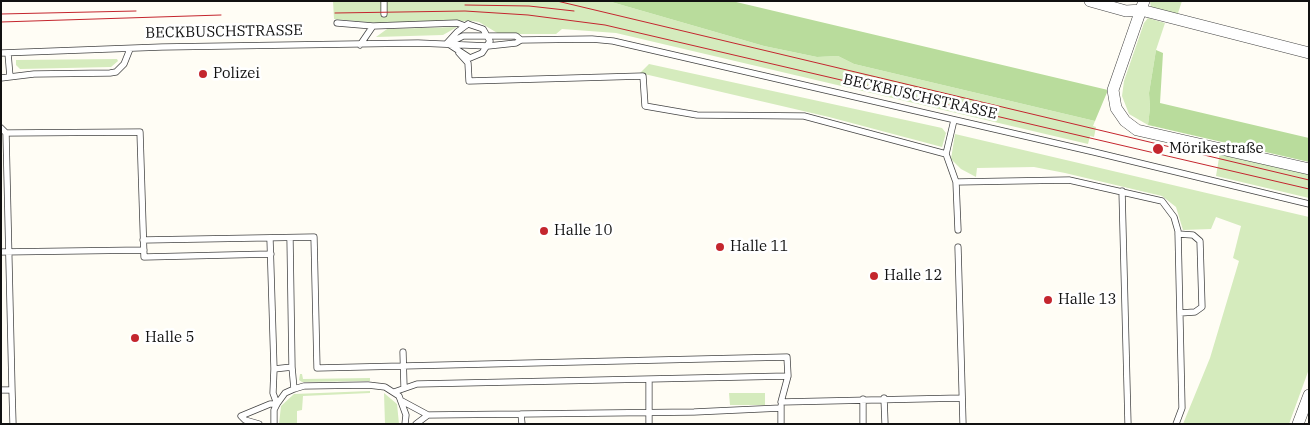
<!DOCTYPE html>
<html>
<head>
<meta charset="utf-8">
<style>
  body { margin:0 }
  #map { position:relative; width:1310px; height:425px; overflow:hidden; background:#fffdf5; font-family:"IBM Plex Serif",serif }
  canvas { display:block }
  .frame { position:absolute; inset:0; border:2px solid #111; pointer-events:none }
</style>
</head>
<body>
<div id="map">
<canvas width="1310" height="425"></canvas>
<div class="frame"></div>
</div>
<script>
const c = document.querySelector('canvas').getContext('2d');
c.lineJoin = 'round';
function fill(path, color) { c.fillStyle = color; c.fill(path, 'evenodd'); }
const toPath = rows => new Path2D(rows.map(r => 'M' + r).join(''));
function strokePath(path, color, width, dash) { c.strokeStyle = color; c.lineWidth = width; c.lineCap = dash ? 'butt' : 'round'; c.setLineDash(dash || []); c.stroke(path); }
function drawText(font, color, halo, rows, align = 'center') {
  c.font = font + ' "IBM Plex Serif",serif'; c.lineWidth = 5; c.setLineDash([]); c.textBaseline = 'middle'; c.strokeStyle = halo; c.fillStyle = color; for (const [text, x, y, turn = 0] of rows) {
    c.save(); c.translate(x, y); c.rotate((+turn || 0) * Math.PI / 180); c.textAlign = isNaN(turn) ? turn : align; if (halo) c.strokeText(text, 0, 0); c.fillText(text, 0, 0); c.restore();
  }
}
fill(toPath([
  [333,1,608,1,764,46,817,57,838,56,854,64,1095,121,1093,126,1096,127,1094,137,1090,136,1088,144,616,33,562,29,556,34,499,34,479,22,472,21,388,24,334,19],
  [1150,1,1182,1,1177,16,1151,8],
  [1148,18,1165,23,1156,50,1149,93,1150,108,1148,125,1129,114,1122,96,1124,81,1144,23],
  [457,27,443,35,376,37,387,29],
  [117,59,118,61,111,67,20,69,16,65,16,60],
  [649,64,942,128,946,133,942,147,829,117,640,73],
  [955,134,1309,217,1309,369,1289,424,1183,424,1210,358,1239,261,1233,258,1241,226,1216,217,1211,229,1183,230,1176,207,1162,196,1065,173,1034,167,977,168,976,177,961,169,951,159],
  [1220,152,1309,173,1309,198,1216,176],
  [300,374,302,374,303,379,370,378,370,381,302,382,299,380],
  [370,391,370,393,303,396,302,410,297,411,297,424,279,424,281,406,294,394],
  [384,393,397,404,399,424,385,424],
  [729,393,765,393,765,405,730,405]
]), '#d5ebbd');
fill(toPath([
  [608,1,732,1,1108,90,1095,121,854,64,838,56,817,57,764,46],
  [1156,50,1163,53,1160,103,1309,138,1309,162,1148,125,1150,108,1149,93]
]), '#b9dc9c');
const lane = toPath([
  [384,1,384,14],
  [337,23,373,26],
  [468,24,483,29,490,41,482,53,470,58,447,43,457,32,468,24],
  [449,43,463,36,516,36,521,40],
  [360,45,373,26,457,23,465,26],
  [1,53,162,47,418,43,488,46,516,43,521,40,592,39,613,41,1094,152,1309,204],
  [8,53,10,77],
  [459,53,468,63,469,81,643,76,645,106,697,115,804,116,946,154],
  [1,78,34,74,110,73,116,72,124,64,130,49],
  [954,120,946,154,956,182],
  [1,128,6,133,12,390,1,390],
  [6,133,140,132,144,257,271,254],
  [1122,191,1128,424],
  [958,230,956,182,1069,180,1162,201,1174,217,1178,231,1182,408,1176,424],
  [1178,234,1193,235,1200,241,1202,307,1195,312,1180,313],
  [270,239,274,369,292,367,290,238],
  [143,240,314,237,317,368,787,357,788,376],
  [958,247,963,424],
  [1,252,144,250],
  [403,352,404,387],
  [292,367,294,389],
  [649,379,649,424],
  [12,390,13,424],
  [394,392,417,384,788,376,781,402,962,398],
  [884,398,885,424],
  [863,399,863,424],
  [402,401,428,415,521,414,522,424],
  [521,414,694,412,781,408],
  [259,424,245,420,241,416,270,404,277,404,273,393,274,369],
  [274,424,274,410,277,404,285,393,294,389,304,386,368,385,385,387,399,396,406,415,405,424],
  [416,424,428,415],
  [781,424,781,406]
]);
const street = toPath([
  [1090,1,1126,11,1141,10,1309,53],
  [1144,1,1113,90,1116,108,1125,121,1137,130,1309,169],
  [1298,424,1309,395]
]);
strokePath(lane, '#444', 7);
strokePath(street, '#444', 12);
strokePath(lane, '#fff', 5.5);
strokePath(street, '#fff', 11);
strokePath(toPath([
  [557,1,1309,180],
  [465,5,529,6,574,11],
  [335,13,465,11,528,15,605,25,1309,189],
  [1,14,136,11],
  [1,22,221,15]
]), '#c4262e', 1);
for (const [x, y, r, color] of [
  [203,74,5,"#c4262e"],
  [1158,149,6,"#c4262e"],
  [544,231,5,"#c4262e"],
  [720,247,5,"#c4262e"],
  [874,276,5,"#c4262e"],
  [1048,300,5,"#c4262e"],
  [135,338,5,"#c4262e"]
]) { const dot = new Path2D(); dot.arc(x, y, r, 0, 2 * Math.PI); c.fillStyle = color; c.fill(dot); strokePath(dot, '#fff', 2); }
drawText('15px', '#111', '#fff', [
  ["BECKBUSCHSTRASSE",224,32,-1],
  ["BECKBUSCHSTRASSE",920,97,13]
]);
drawText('15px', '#111', '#fff', [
  ["Polizei",213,74],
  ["Mörikestraße",1169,149],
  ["Halle 10",554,231],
  ["Halle 11",730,247],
  ["Halle 12",884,276],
  ["Halle 13",1058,300],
  ["Halle 5",145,338]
], 'left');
</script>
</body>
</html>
